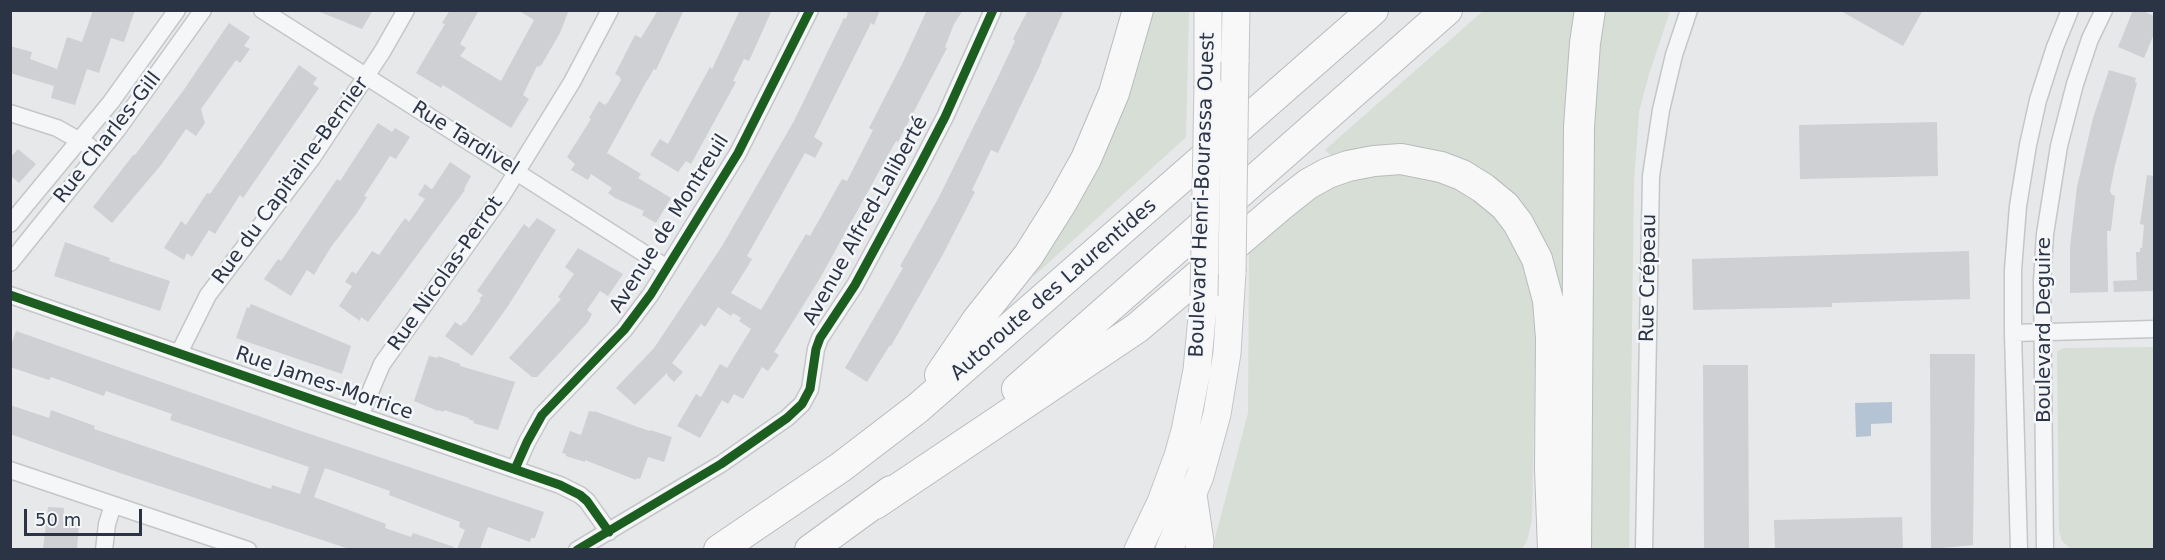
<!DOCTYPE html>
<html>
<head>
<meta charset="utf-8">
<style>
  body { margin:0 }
  #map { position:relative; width:2165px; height:560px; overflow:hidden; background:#e6e8ea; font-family:"DejaVu Sans",sans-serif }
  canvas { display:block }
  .frame { position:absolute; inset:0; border:12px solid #2b3445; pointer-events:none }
  .scale { position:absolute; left:24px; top:509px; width:118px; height:27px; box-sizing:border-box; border:3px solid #2b3445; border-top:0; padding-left:8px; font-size:18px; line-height:21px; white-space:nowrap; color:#2b3445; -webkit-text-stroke:4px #f4f6f9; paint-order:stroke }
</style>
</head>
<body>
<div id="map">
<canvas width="2165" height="560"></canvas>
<div class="frame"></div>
<div class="scale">50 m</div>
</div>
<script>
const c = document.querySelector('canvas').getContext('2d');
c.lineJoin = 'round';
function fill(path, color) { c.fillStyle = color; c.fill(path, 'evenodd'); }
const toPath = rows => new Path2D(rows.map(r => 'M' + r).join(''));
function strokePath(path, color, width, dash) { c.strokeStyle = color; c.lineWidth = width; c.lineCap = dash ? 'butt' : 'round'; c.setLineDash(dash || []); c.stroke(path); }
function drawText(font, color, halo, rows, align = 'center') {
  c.font = font + ' "DejaVu Sans",sans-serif'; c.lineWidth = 5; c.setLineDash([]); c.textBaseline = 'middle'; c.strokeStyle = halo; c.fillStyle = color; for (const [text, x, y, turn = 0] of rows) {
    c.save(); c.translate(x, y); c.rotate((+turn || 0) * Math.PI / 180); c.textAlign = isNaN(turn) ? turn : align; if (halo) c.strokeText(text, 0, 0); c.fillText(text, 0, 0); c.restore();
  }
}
fill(toPath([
  [1143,11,1189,11,1186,137,1034,276,1027,267],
  [1483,11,1579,11,1567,299,1558,300,1539,232,1398,146,1370,146,1333,157,1325,150],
  [1601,11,1670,11,1649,74,1639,112,1634,183,1629,549,1590,550,1591,119],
  [1401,171,1454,184,1502,222,1528,272,1536,313,1532,519,1527,541,1522,549,1214,550,1215,538,1248,413,1249,244,1332,185,1366,172],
  [2154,347,2154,549,2071,549,2062,541,2059,531,2057,351,2064,348]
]), '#d6ded6');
fill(toPath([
  [1892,402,1892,423,1871,424,1871,436,1856,437,1855,403]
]), '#b4c4d5');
fill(toPath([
  [93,10,135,10,124,42,111,38,99,73,87,69,75,105,51,98,54,86,10,73,10,46,32,52,30,59,57,69,67,37,82,42],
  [315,10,373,10,362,29],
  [450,10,479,10,460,44,466,48,460,56,501,81,534,20,518,10,569,10,560,33,542,64,539,67,537,66,523,95,529,99,511,128,443,85,441,88,416,73,445,24,442,23],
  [658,10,684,10,656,70,654,69,645,84,607,153,641,174,638,178,671,198,656,223,642,215,644,211,615,198,608,193,612,188,591,174,588,180,571,170,575,164,567,157,591,119,589,118,599,101,605,105,608,102,621,80,620,77,615,74,635,35,641,38],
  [740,10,772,10,749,61,744,59,733,81,736,82,691,164,686,161,678,172,650,155,660,139,668,144,710,67,712,69],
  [843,10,880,10,874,25,871,23,814,137,823,143,815,158,805,153,747,256,752,259,751,261,731,293,761,310,806,234,810,236,842,179,847,181,873,130,869,128,903,62,927,10,963,10,954,24,945,47,947,48,898,142,896,141,819,280,774,352,779,355,768,371,762,367,743,399,734,394,728,404,722,400,700,438,677,426,696,394,701,397,720,364,727,368,751,329,739,321,741,318,733,313,731,316,718,307,705,327,701,324,672,363,683,372,674,382,667,375,668,372,635,405,616,388,654,348,722,246,794,121,844,18,846,19,848,13],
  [1028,10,1064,10,1041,61,1042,61,998,153,991,150,972,190,975,192,942,256,891,346,890,345,867,382,845,368,903,268,900,266,939,197,1000,73,1015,41,1013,39],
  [1839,10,1923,10,1903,46],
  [2133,10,2141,10,2154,16,2154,34,2144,58,2118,47],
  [229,23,250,37,244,46,250,49,240,63,236,60,201,109,205,123,196,136,186,129,161,165,112,223,93,207,134,154,135,155,183,91],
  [299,65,317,78,313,84,319,88,243,198,240,195,215,234,209,230,192,257,187,253,184,260,164,248,181,221,186,225,207,193,210,194],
  [2109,70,2136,78,2135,82,2137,83,2115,165,2110,191,2112,195,2115,196,2111,231,2107,231,2108,292,2070,293,2070,247,2077,187,2093,118],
  [1937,122,1938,176,1800,179,1799,125],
  [378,123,392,132,395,128,410,137,396,159,390,156,364,196,367,197,357,213,331,247,314,275,307,270,291,296,264,279,278,259,281,261,337,179,340,181],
  [18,149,36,164,19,183,10,175,10,158],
  [450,162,471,176,464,189,465,190,368,322,361,317,360,321,339,306,352,286,345,282,352,271,356,274,372,251,379,255,405,218,409,222,425,199,418,195,425,184,431,189,433,188],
  [2147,175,2154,176,2154,291,2114,292,2113,281,2137,280,2136,252,2140,252,2140,248,2142,248,2144,225,2140,224],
  [537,218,556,230,508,306,472,356,445,336,455,322,461,326,464,322,465,323,481,300,479,299,483,295,477,291,524,224,529,228],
  [65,242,110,258,109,261,170,281,160,311,54,276],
  [578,248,623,274,608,296,600,291,587,310,592,314,588,322,537,377,532,377,509,358,561,299,558,297,574,274,565,267],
  [1969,251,1970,299,1832,303,1832,307,1693,310,1692,259],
  [251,304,351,346,342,374,236,338,247,307,249,308],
  [16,331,301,431,544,512,535,538,531,538,530,542,488,527,480,549,457,549,465,530,459,527,460,522,389,495,390,491,325,468,314,497,386,524,385,528,411,537,413,533,454,547,453,549,349,549,117,472,10,434,10,405,49,418,51,410,95,426,94,429,271,489,272,485,300,494,309,467,170,420,172,414,106,391,104,396,51,377,49,380,10,367,10,348],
  [1930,354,1975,354,1973,545,1931,549],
  [429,356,438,358,438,356,460,364,460,366,515,382,498,430,473,423,474,421,468,419,469,418,444,410,444,412,438,410,438,411,414,401],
  [1703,365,1748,365,1749,549,1704,549],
  [589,411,594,412,594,411,649,431,650,430,672,437,664,462,648,457,640,479,637,478,636,480,585,460,585,462,566,456,566,454,562,453,570,431,581,435],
  [48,507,64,508,63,521,79,523,77,549,43,549],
  [1902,517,1903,549,1775,549,1774,520]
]), '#ced0d3');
const street = toPath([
  [262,10,667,268],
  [10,113,57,128,89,146],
  [10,224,111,102,177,10],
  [10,263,117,130,203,10],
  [10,295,560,485,580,495,587,501,609,532],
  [2013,333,2154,329],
  [179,353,208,295,312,158,382,52,406,10],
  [360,416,382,364,501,197,527,155,572,82,610,10],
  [515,469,527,442,542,415,624,330,651,294,738,153,810,10],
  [10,470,248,550],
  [104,550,107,524,113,505],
  [577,550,721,464,787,418,802,404,810,389,816,349,820,338,855,285,919,167,945,117,993,10],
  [1644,550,1651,176,1661,110,1674,55,1689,10],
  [2019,550,2013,333,2013,270,2018,206,2028,145,2038,100,2055,47,2070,10],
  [2045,550,2042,281,2045,234,2059,146,2075,84,2090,39,2104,10]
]);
const primary = toPath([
  [1235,62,1236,10],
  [1208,86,1208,10],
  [1193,495,1200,542,1199,550],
  [1138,550,1161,502,1178,456,1185,431,1197,370,1204,296],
  [1169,550,1200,476,1217,414,1227,353,1232,272]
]);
const highway = toPath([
  [940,375,978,319,1028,256,1062,202,1086,159,1114,93,1138,10],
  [1017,389,1447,10],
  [875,504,1137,328,1279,207,1308,184,1328,173,1348,166,1374,161,1401,159,1441,167,1462,175,1483,188,1505,206,1518,223,1537,259,1548,300,1551,338,1550,469,1553,550],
  [719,550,841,467,918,408,1373,10],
  [810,550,891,491],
  [1576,550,1579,127,1585,43,1590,10]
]);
strokePath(street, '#c4c6c8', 19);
strokePath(primary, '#c2c5c8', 29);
strokePath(highway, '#b8bbbf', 32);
strokePath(street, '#f5f6f7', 16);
strokePath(primary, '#f8f8f8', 27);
strokePath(highway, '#f8f8f8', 30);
const primaryBridge = toPath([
  [1232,272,1235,62],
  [1204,296,1208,86]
]);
strokePath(primaryBridge, '#c2c5c8', 29, []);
strokePath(primaryBridge, '#f8f8f8', 27);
strokePath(toPath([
  [10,295,560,485,580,495,587,501,609,532],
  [515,469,527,442,542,415,624,330,651,294,738,153,810,10],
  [577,550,721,464,787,418,802,404,810,389,816,349,820,338,855,285,919,167,945,117,993,10]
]), '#1b5e20', 9);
drawText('20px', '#2b3445', '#f4f6f9', [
  ["Rue Charles-Gill",108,138,-52],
  ["Rue Tardivel",465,139,32],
  ["Rue du Capitaine-Bernier",291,181,-54],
  ["Boulevard Henri-Bourassa Ouest",1203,195,-88],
  ["Avenue Alfred-Laliberté",866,221,-61],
  ["Avenue de Montreuil",670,224,-58],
  ["Rue Nicolas-Perrot",446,274,-55],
  ["Rue Crépeau",1649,278,-89],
  ["Autoroute des Laurentides",1054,290,-41],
  ["Boulevard Deguire",2045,330,-90],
  ["Rue James-Morrice",324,384,19]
]);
</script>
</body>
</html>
